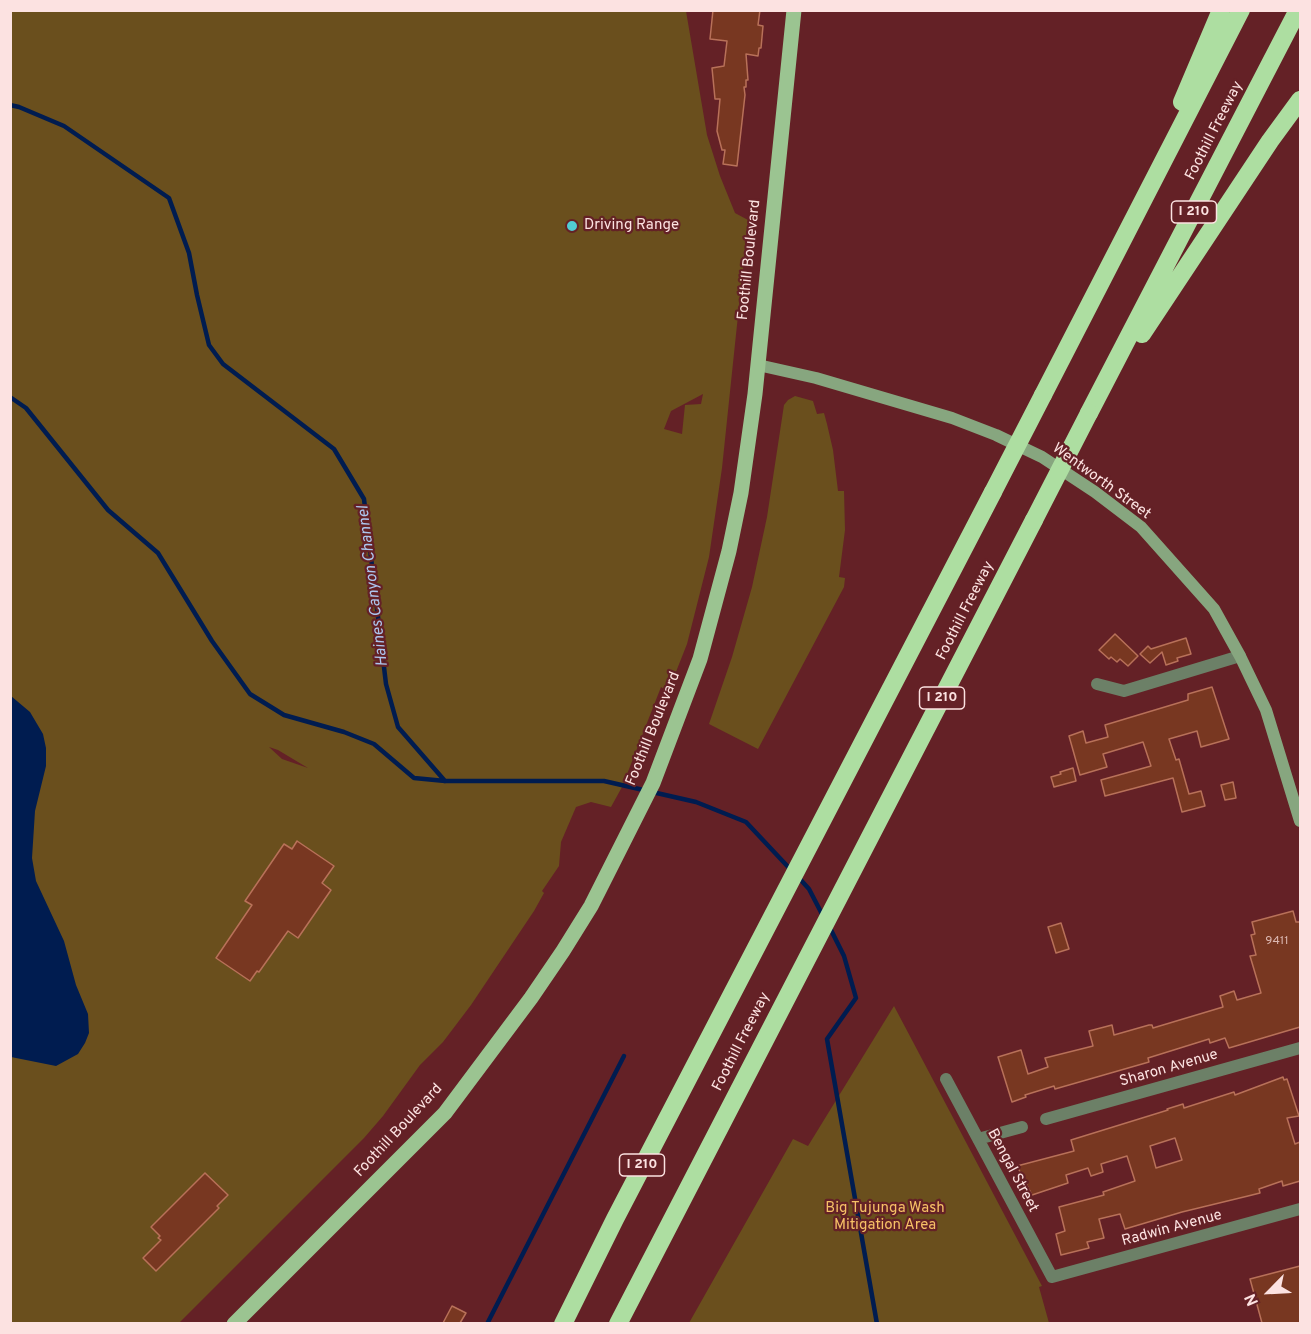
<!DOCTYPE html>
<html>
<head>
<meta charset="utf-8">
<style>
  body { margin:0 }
  #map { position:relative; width:1311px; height:1334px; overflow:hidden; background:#642126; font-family:Overpass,sans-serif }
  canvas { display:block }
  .frame { position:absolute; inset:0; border:12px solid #fce2e1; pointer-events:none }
  .north { position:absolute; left:1239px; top:1262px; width:60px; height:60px; -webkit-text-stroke:4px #642126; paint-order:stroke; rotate:246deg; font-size:16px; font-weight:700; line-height:24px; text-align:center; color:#fce2e1 }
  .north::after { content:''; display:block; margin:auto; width:21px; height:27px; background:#fce2e1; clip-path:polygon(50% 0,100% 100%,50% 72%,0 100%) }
</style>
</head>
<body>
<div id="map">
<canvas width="1311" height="1334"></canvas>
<div class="frame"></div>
<div class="north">N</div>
</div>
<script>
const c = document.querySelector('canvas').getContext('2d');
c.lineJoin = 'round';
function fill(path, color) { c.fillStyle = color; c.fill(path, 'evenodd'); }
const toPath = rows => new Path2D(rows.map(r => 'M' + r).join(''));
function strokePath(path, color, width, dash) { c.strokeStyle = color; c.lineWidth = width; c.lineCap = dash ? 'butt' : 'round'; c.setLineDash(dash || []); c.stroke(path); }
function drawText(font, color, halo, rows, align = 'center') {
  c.font = font + ' Overpass,sans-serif'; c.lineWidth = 4.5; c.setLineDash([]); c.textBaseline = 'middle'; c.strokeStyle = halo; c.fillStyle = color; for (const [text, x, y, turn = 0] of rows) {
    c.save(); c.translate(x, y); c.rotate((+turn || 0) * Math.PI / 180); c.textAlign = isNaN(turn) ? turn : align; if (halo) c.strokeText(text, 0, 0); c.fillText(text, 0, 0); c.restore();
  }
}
fill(toPath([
  [10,11,686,11,707,135,720,176,735,213,748,220,722,468,709,557,687,644,668,692,661,687,622,787,611,807,591,802,576,807,561,842,559,866,542,891,544,893,534,911,471,1005,443,1042,420,1065,383,1116,364,1138,179,1323,11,1323],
  [703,394,701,404,685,405,682,434,664,429,671,411],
  [269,747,278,750,308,768,282,759],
  [795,396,813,401,817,414,824,413,827,424,833,450,838,491,844,491,845,530,839,577,845,578,844,587,758,749,709,724,732,657,752,587,767,517,784,405,788,400],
  [894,1006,1042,1286,1039,1287,1049,1323,689,1323,793,1139,808,1146]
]), '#6a4f1d');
fill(toPath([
  [11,696,30,712,43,734,46,748,46,766,35,811,32,858,36,881,64,941,76,985,88,1014,89,1033,85,1043,78,1054,56,1066,11,1057]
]), '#001c50');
strokePath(toPath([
  [10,105,19,107,64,126,169,198,189,253,197,295,209,345,223,364,334,449,364,499,386,684,398,727,445,781],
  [10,397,26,408,108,510,158,553,212,641,250,694,284,715,344,732,374,744,414,778,445,781,604,781,696,802,746,822,791,870],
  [799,878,809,889,823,916],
  [829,926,844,956,856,998,827,1039,877,1324],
  [487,1324,624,1056]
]), '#001c50', 4.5);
const building = toPath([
  [713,10,760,10,758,25,763,26,761,48,759,48,758,56,746,54,748,80,746,80,746,87,744,87,745,95,737,166,723,164,725,150,722,150,717,131,720,99,715,99,712,68,724,66,727,41,710,39,713,10],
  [1115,634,1138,656,1128,666,1120,659,1117,662,1111,657,1109,659,1099,650,1115,634],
  [1186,638,1191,654,1177,658,1178,661,1166,665,1162,652,1150,663,1140,654,1148,646,1151,649,1186,638],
  [1212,687,1229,739,1201,747,1197,731,1169,739,1176,760,1179,759,1189,794,1201,791,1205,806,1182,812,1173,778,1105,796,1101,780,1151,766,1143,742,1103,754,1107,767,1080,775,1069,736,1083,731,1086,743,1108,737,1105,725,1188,700,1188,694,1212,687],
  [1073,768,1076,781,1054,787,1051,777,1061,774,1060,772,1073,768],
  [1233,782,1236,798,1225,800,1221,785,1233,782],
  [297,841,334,866,322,883,331,890,298,938,288,931,259,972,257,971,250,981,216,958,252,905,245,901,284,844,292,849,297,841],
  [1293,911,1296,922,1300,922,1300,1027,1229,1048,1225,1038,1210,1043,1209,1039,1148,1058,1149,1062,1055,1089,1054,1086,1025,1095,1026,1097,1012,1102,998,1057,1021,1050,1028,1074,1048,1067,1045,1058,1093,1046,1089,1031,1112,1025,1114,1035,1149,1025,1152,1025,1153,1028,1223,1007,1220,996,1234,991,1237,1000,1261,993,1250,956,1256,955,1251,935,1255,934,1252,922,1293,911],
  [1061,923,1069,949,1056,953,1048,927,1061,923],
  [1283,1077,1284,1080,1287,1079,1299,1116,1287,1118,1295,1144,1300,1142,1300,1181,1283,1186,1282,1181,1259,1189,1260,1193,1248,1196,1182,1212,1125,1229,1120,1214,1099,1219,1104,1238,1087,1242,1089,1248,1061,1255,1056,1234,1065,1231,1059,1207,1104,1195,1103,1192,1135,1181,1127,1156,1101,1164,1103,1172,1091,1176,1088,1168,1066,1175,1068,1183,1032,1195,1017,1166,1074,1151,1071,1140,1168,1110,1167,1109,1183,1104,1184,1108,1234,1092,1235,1095,1283,1077],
  [1175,1138,1182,1160,1156,1168,1150,1146,1175,1138],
  [205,1173,228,1195,217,1206,219,1208,156,1271,143,1258,161,1240,158,1238,160,1236,151,1227,205,1173],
  [1300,1266,1300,1323,1262,1323,1250,1279,1300,1266],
  [452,1306,466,1313,460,1323,443,1323,452,1306]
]);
fill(building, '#783721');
strokePath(building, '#b87159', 1.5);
strokePath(toPath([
  [1097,684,1124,691,1240,656],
  [946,1079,1052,1277,1300,1209],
  [1046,1119,1300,1048],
  [978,1139,1022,1127]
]), '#6c8067', 12);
strokePath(toPath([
  [758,365,816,378,952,418,996,435,1042,457,1095,492,1141,527,1214,609,1240,656,1266,710,1300,821]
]), '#87a67f', 12);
strokePath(toPath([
  [234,1324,445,1113,531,998,563,951,591,906,653,783,700,659,729,551,741,493,755,394,794,10]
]), '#9bc491', 15);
strokePath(toPath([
  [1182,102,1221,10],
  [1142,334,1270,141,1300,100],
  [1043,395,1241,10],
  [1089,413,1298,10],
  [563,1324,615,1219,993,492],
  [618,1324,1034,520]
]), '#addea1', 18);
strokePath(toPath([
  [993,492,1043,395],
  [1034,520,1089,413]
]), '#addea1', 18);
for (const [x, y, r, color] of [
  [572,226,6,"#51ccd2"]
]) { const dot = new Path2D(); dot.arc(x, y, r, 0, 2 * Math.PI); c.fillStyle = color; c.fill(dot); strokePath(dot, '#642126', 2); }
drawText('12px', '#dbb7b1', null, [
  ["9411",1277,942]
]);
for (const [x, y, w] of [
  [1194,212,45],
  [942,698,45],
  [642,1165,45]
]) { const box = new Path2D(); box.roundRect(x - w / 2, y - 11, w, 22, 4.5); c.fillStyle = '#642126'; c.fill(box); strokePath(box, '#fce2e1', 1.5); }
drawText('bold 14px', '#fce2e1', null, [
  ["I 210",1194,212],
  ["I 210",942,698],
  ["I 210",642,1165]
]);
drawText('15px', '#fce2e1', '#642126', [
  ["Foothill Freeway",1215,131,-63],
  ["Foothill Boulevard",750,260,-84],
  ["Wentworth Street",1101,482,36],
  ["Foothill Freeway",966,611,-63],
  ["Foothill Boulevard",654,729,-68],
  ["Foothill Freeway",742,1042,-63],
  ["Sharon Avenue",1169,1069,-16],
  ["Foothill Boulevard",399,1131,-47],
  ["Bengal Street",1012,1171,62],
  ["Radwin Avenue",1172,1229,-15]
]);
drawText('15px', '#fce2e1', '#642126', [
  ["Driving Range",584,226]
], 'left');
drawText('15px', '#f6c166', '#642126', [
  ["Big Tujunga Wash",885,1209],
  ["Mitigation Area",885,1226]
]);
drawText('italic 16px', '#adc6ee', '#642126', [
  ["Haines Canyon Channel",374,586,-97]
]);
</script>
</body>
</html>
